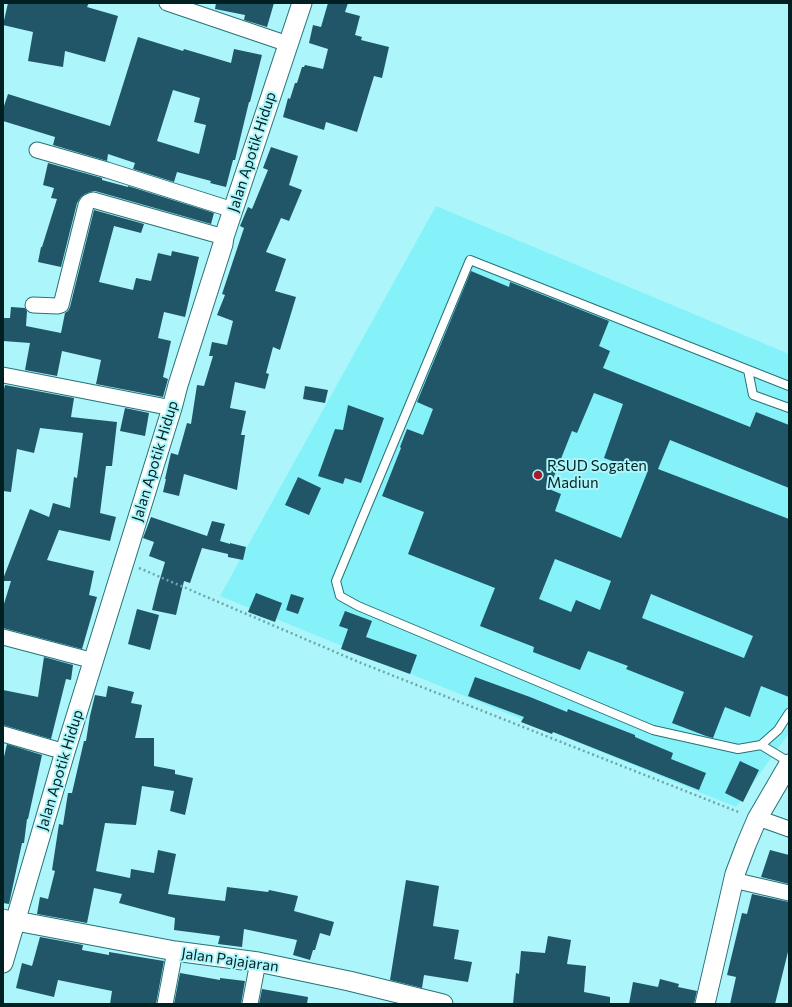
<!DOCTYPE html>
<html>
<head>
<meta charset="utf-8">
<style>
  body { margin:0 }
  #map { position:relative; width:792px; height:1007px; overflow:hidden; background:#acf6fb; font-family:Commissioner,sans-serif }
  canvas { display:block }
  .frame { position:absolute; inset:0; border:4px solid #012022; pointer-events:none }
</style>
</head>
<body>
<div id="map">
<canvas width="792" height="1007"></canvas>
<div class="frame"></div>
</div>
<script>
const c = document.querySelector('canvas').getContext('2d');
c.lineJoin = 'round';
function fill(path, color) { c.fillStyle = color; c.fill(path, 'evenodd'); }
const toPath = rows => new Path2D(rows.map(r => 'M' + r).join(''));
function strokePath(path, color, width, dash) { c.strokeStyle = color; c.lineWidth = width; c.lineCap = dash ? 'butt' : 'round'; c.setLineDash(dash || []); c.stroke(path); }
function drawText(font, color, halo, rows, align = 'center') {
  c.font = font + ' Commissioner,sans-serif'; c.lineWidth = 4; c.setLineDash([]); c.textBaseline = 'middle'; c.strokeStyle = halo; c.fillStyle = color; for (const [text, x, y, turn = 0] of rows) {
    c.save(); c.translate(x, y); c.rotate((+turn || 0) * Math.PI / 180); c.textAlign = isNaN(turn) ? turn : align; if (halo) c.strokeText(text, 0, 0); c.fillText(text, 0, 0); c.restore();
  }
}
fill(toPath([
  [436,206,789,354,789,733,736,807,220,596]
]), '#85f1f9');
fill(toPath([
  [8,3,89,3,87,7,118,16,105,62,65,51,63,67,28,61,33,32,3,25],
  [216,3,274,3,267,27,244,20,245,15,215,9],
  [328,3,348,3,345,12,360,16,355,35,362,37,361,40,389,47,382,78,374,76,357,132,326,122,324,130,283,117,288,98,290,99,295,83,297,83,302,67,304,67,305,65,323,69,328,49,309,43,313,25,321,27],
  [138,37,183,51,184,49,231,63,234,49,262,55,250,102,249,102,235,160,233,160,226,187,210,183,211,181,177,172,174,182,133,169,135,163,108,154,107,161,53,145,55,137,3,121,3,109,8,94,110,126],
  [173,90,200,98,194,122,206,125,199,154,157,141],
  [271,147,298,156,289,185,302,190,289,221,281,218,266,252,286,259,275,291,296,297,280,350,273,347,266,373,269,374,265,389,235,382,230,408,246,411,241,435,245,435,237,490,184,474,179,496,163,492,166,479,165,479,171,453,178,455,187,423,191,424,197,385,204,386,213,356,209,356,212,342,227,345,233,321,217,315,225,295,222,294,244,228,240,226,248,207,252,209,268,170,263,168],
  [48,163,102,178,102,180,128,187,128,186,214,213,211,224,95,191,90,192,85,194,81,197,77,203,61,267,38,262,41,247,42,247,57,199,51,198,54,188,43,185],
  [94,210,144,224,141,233,114,226,99,282,133,290,136,278,151,281,158,253,171,256,172,251,199,257,185,317,164,312,158,338,171,341,163,377,168,379,163,397,96,384,101,360,62,351,57,376,25,370,30,343,3,341,3,318,10,318,11,307,25,308,27,311,26,326,61,333,65,313,68,311,70,307],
  [471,271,509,287,510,282,609,321,599,346,610,351,603,368,750,427,756,412,789,425,789,488,670,440,658,469,789,519,789,697,761,686,750,717,725,707,713,738,706,736,672,723,684,692,626,669,628,666,588,651,580,670,533,652,534,647,480,626,495,588,408,554,424,512,382,496,401,448,400,447,407,429,423,435,433,409,417,402],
  [594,393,623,404,604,458,647,473,621,538,555,511,561,494,549,489,572,431,577,433],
  [555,559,611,581,600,610,576,600,571,612,539,599],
  [651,594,753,636,744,658,642,618],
  [5,385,74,398,71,417,117,422,112,466,106,466,100,513,116,517,110,541,59,530,47,560,94,571,89,595,97,597,82,649,3,628,3,607,11,581,3,581,3,579,30,509,49,517,53,503,70,508,74,477,77,478,83,433,40,428,34,453,17,449,11,492,3,491,3,393],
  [305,386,328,390,325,403,303,399],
  [348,405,384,418,361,483,345,478,343,484,318,476,335,429,343,430],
  [125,408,149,413,145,436,120,431],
  [298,477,321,488,309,515,285,505],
  [151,517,207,536,212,521,225,524,220,541,230,544,230,543,246,547,243,560,228,557,228,554,202,548,190,583,184,581,176,615,152,610,158,586,165,562,149,556,154,542,143,538],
  [256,593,282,603,275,622,248,612],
  [291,594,304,598,298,614,286,610],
  [137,609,159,615,150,650,128,644],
  [345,611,372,621,366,637,417,655,410,674,341,649,348,629,339,626],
  [44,657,73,665,71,680,66,679,51,739,3,725,3,690,38,697],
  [475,677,530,697,567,712,568,709,635,735,635,737,673,753,671,759,706,773,699,790,553,732,552,734,521,722,524,717,468,696],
  [108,686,134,692,131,703,142,705,135,738,154,738,154,766,175,770,175,774,193,778,185,815,170,811,174,791,142,786,136,825,105,823,96,871,130,878,131,869,154,873,158,850,176,854,168,894,225,901,227,887,268,892,269,890,298,896,294,911,334,922,330,936,320,933,315,950,313,950,310,960,293,955,297,940,244,929,242,947,218,944,220,936,174,930,175,918,119,903,122,894,94,888,87,923,37,914,40,897,48,899,55,871,52,870,59,824,63,825,68,793,72,793,84,741,86,741,90,716,95,695,106,697],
  [7,744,42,755,28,819,27,819,24,843,22,843,9,904,3,903,3,761],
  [740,761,759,770,743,802,725,793],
  [770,850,789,855,789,884,761,877],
  [406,880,439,886,433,926,459,930,454,959,472,962,468,982,424,975,422,988,390,980],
  [752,894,789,902,789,948,775,1004,730,1004,736,977,727,975,742,913,747,914],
  [548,936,571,940,567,964,586,966,584,992,610,997,610,1004,513,1004,516,973,519,974,521,951,545,953],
  [40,937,83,945,82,950,109,955,109,952,164,961,156,1004,110,1004,112,991,58,980,54,997,16,988,22,963,32,966],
  [180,973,220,980,220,978,245,981,241,1004,174,1004],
  [660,979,679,984,678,987,697,991,694,1004,629,1004,633,982,658,987],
  [262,989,308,997,307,1004,259,1004]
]), '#205667');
const service = toPath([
  [748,370,753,395,789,408],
  [789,386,470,260,336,581,340,596,358,606,653,730,738,749,761,745,778,730,789,713],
  [761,745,789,762]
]);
const minor = toPath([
  [167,3,288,44],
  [37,150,107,170,233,210],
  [33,305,58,306,61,305,86,205,88,202,93,200,224,237],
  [3,375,172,408],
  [3,637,94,661],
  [3,734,65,752],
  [758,818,789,829],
  [733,880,789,893],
  [3,917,16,921],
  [165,1004,175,951],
  [250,1004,258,962]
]);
const tertiary = toPath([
  [16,921,175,951,258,962,349,981,443,1004],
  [3,963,65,752,172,408,178,385,223,244,224,237,302,3],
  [705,1004,735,874,746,845,757,819,789,764]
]);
strokePath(service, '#277277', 10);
strokePath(minor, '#277277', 17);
strokePath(tertiary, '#277277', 21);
strokePath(toPath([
  [139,568,361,663,741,813]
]), '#6ca5a9', 2.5, [2, 3]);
strokePath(service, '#fff', 8);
strokePath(minor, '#fff', 15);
strokePath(tertiary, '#fff', 19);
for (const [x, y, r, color] of [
  [538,475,5,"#ac182c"]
]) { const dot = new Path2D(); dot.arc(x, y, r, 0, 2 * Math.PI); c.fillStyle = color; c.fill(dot); strokePath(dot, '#acf6fb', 1.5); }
drawText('15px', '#012022', '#acf6fb', [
  ["Jalan Apotik Hidup",252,152,-72],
  ["Jalan Apotik Hidup",155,461,-73],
  ["Jalan Apotik Hidup",60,770,-73],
  ["Jalan Pajajaran",230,960,8]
]);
drawText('15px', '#012022', '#acf6fb', [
  ["RSUD Sogaten",547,466],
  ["Madiun",547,483]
], 'left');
</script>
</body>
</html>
